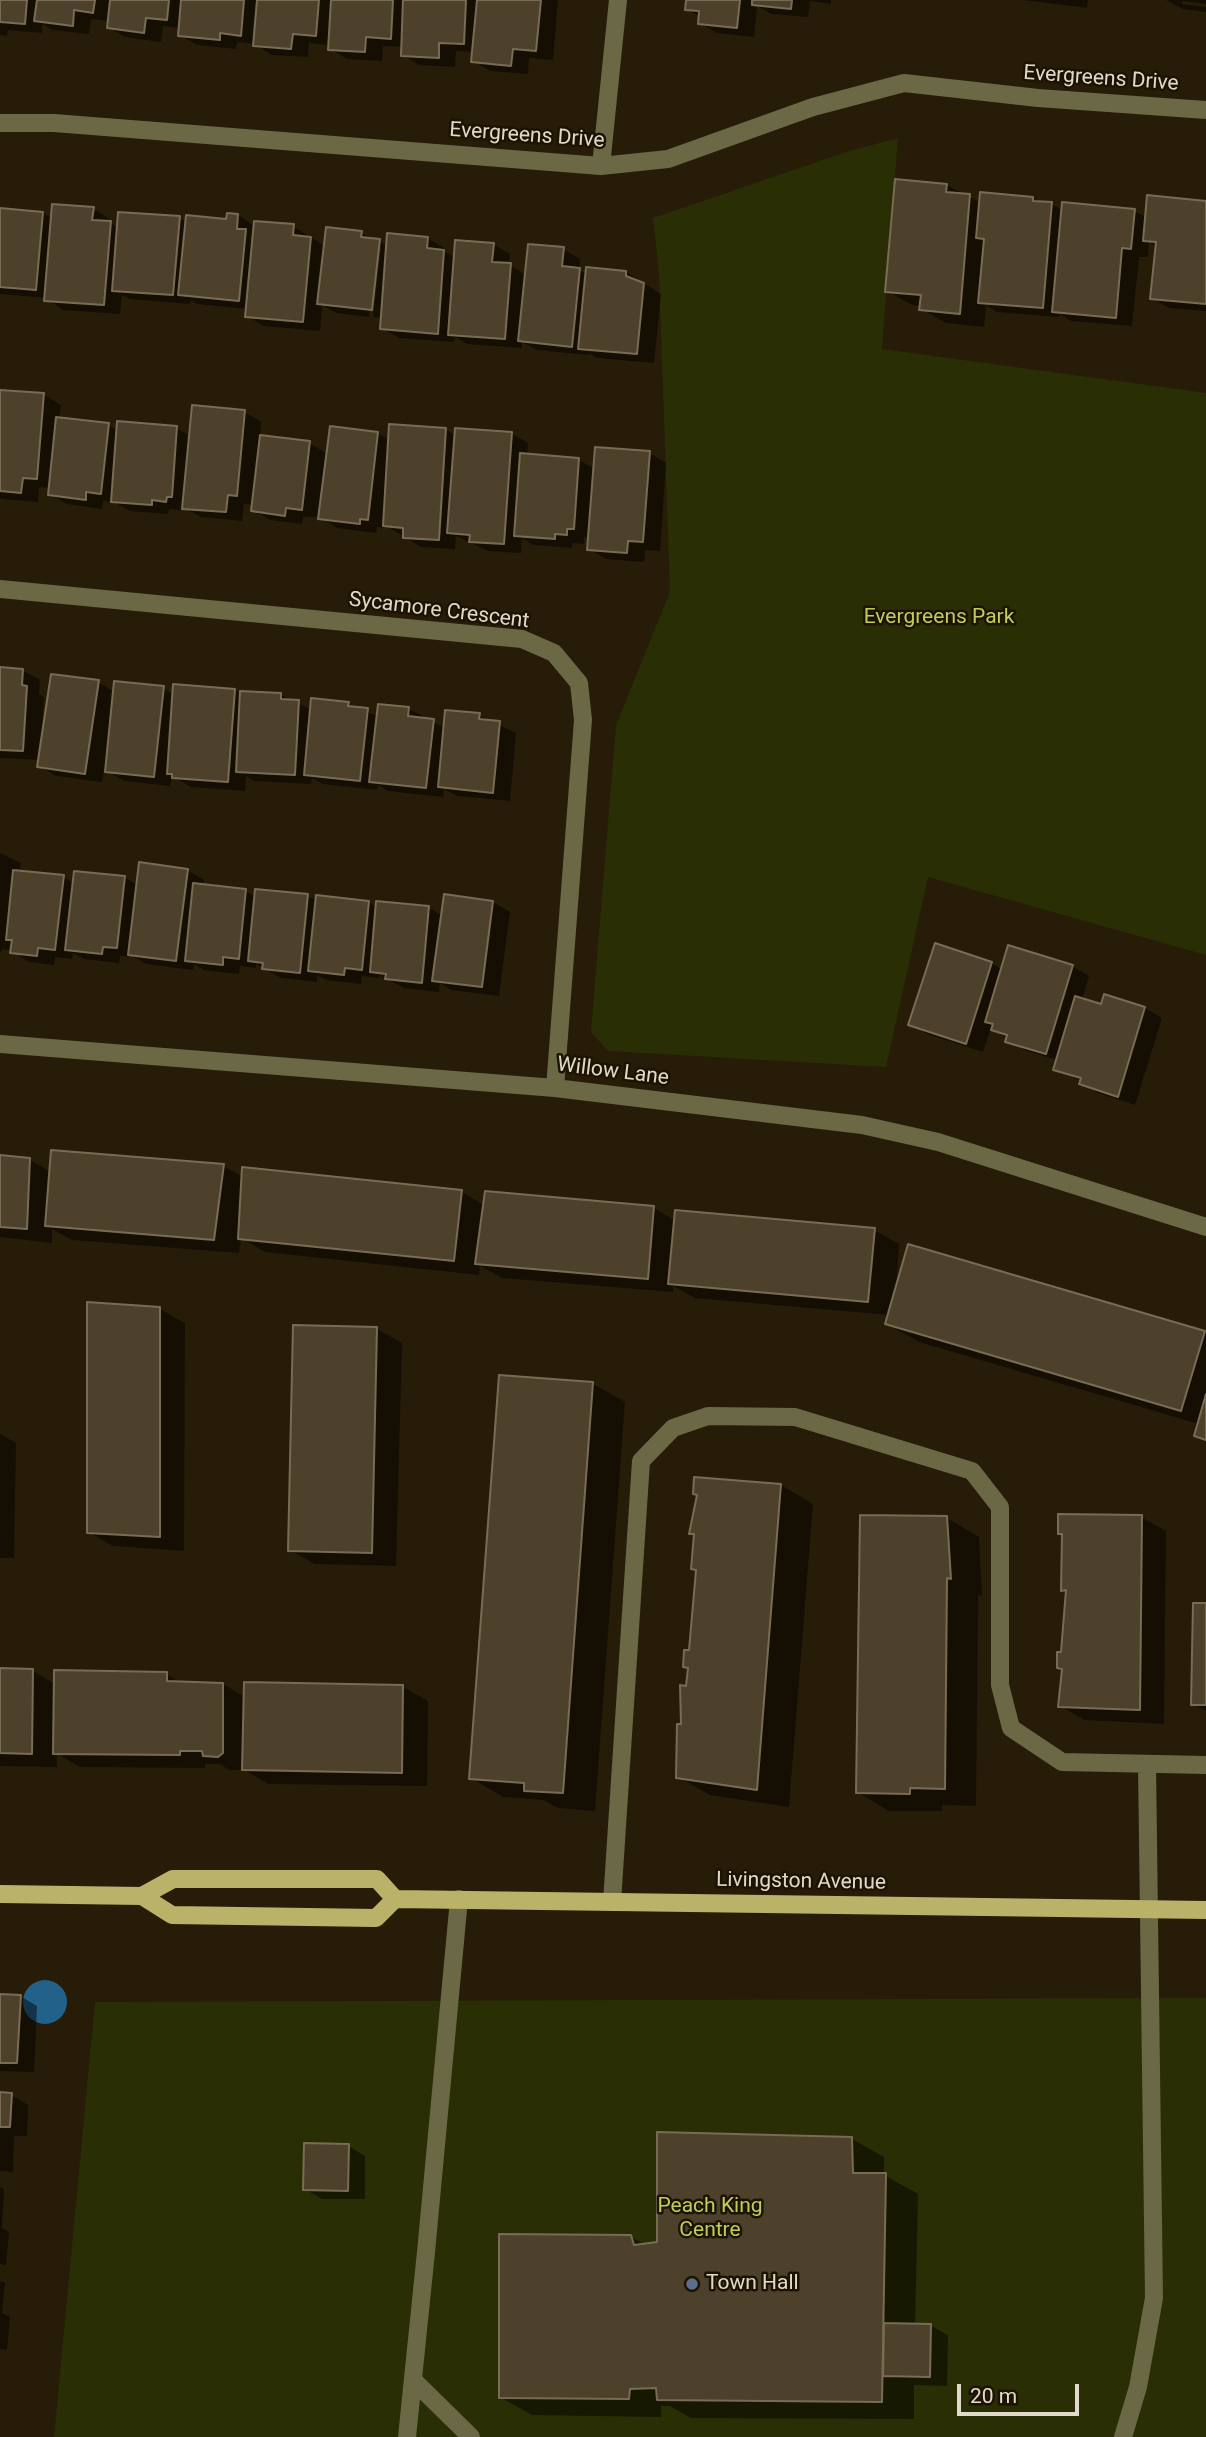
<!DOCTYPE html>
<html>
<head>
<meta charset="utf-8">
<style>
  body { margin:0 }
  #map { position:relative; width:1206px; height:2437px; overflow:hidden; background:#271c07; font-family:Roboto,sans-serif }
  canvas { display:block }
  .scale { position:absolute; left:957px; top:2384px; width:122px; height:32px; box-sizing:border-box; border:4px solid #e0d9cc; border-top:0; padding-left:9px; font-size:21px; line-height:24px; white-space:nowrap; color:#e0d9cc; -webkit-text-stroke:5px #1d1301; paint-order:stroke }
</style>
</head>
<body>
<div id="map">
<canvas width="1206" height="2437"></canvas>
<div class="scale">20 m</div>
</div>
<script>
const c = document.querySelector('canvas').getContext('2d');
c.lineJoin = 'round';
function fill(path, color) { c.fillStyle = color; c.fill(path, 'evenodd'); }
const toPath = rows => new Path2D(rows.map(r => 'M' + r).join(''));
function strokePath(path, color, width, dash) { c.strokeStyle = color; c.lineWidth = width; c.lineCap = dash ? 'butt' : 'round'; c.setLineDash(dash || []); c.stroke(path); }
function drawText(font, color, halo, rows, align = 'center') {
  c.font = font + ' Roboto,sans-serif'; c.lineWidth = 5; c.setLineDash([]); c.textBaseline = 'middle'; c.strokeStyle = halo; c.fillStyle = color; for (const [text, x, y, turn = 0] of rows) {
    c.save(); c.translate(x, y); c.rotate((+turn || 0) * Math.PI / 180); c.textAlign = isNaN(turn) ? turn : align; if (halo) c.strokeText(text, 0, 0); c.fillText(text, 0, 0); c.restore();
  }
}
fill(toPath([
  [898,138,882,349,1206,393,1206,955,928,877,886,1067,608,1051,591,1032,616,725,670,592,659,273,653,218,846,152],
  [1206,1998,1206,2437,54,2437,95,2002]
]), '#2a2e05');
fill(toPath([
  '23 2002a22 22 0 1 1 44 0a22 22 0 1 1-44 0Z'
]), '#226189');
fill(toPath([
  [0,0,558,0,553,60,529,58,528,74,490,71,473,61,474,52,456,51,455,67,419,65,402,55,403,47,383,46,382,61,347,59,330,49,330,45,309,43,308,57,272,55,255,44,237,42,236,49,197,45,180,35,180,28,163,26,161,42,125,37,108,27,109,21,91,19,89,34,53,30,42,24,42,33,8,30,7,36,0,35],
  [688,0,831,0,831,4,810,1,808,17,771,14,757,6,754,37,717,33,700,23,700,17,687,9],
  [1023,0,1088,0,1087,8],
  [1166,0,1206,0,1206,4,1182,1,1182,4,1206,7,1206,12,1183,9],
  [947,185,981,203,1033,198,1041,203,1052,204,1063,211,1134,211,1147,218,1206,203,1206,311,1169,308,1152,298,1158,247,1149,242,1148,257,1139,257,1132,326,1071,321,1060,314,1059,317,997,312,986,305,984,327,946,323,921,309,921,306,912,305,887,291],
  [0,209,43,213,53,219,93,209,110,219,110,223,119,228,179,218,187,222,228,221,238,215,255,226,293,226,326,247,361,233,388,246,427,238,444,248,444,251,456,258,493,244,510,254,509,265,526,275,563,249,580,259,579,270,587,274,626,272,661,294,654,363,597,358,589,353,589,355,537,350,522,342,522,348,467,344,455,337,454,342,399,338,382,328,383,318,373,317,381,246,378,246,369,317,336,313,322,305,320,331,264,326,247,316,248,309,197,304,191,300,190,304,130,299,122,295,120,314,63,310,46,298,0,294],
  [0,391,44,395,61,405,59,419,108,425,118,430,176,428,191,436,244,412,261,421,260,437,309,443,328,454,377,433,390,440,445,429,456,436,511,433,528,443,527,456,579,460,595,469,649,453,666,463,660,551,645,550,644,562,606,559,589,549,589,538,584,537,584,544,572,543,572,548,533,545,522,538,521,553,488,551,456,536,455,549,421,547,385,525,385,528,377,527,376,533,337,528,319,517,303,517,302,524,270,520,253,510,253,505,244,504,242,521,201,517,183,507,183,510,169,509,168,514,130,511,114,502,103,501,102,509,67,504,50,495,51,488,39,487,38,502,2,499,0,498],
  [0,669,22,670,40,680,39,694,44,697,42,726,45,726,98,682,115,692,163,688,174,695,235,690,242,694,281,695,312,710,348,704,378,716,409,709,445,728,479,715,516,733,510,801,457,796,444,789,443,797,388,791,378,785,377,790,323,784,312,778,311,784,254,781,246,776,245,791,191,787,172,776,170,786,124,781,104,769,102,782,56,776,39,766,40,760,0,758],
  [0,853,21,863,19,872,63,877,74,883,124,877,138,885,187,870,204,880,203,886,245,891,256,897,257,891,308,896,317,901,369,902,377,908,429,908,443,916,493,902,510,912,499,996,451,990,440,983,439,992,404,988,379,975,379,978,362,976,361,984,326,980,317,975,317,982,281,978,256,964,256,968,240,966,239,974,204,970,194,964,193,970,146,964,134,957,120,956,119,963,84,959,73,953,72,959,55,957,54,965,29,962,12,951,2,949,0,954],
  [936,945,992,963,1002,970,1072,966,1089,976,1082,1000,1102,1006,1105,996,1145,1008,1162,1018,1135,1105,1098,1093,1081,1083,1082,1081,1055,1069,1057,1060,1024,1050,991,1028,983,1052,927,1034,910,1024],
  [0,1157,30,1160,51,1172,223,1166,243,1177,462,1192,484,1205,654,1208,676,1221,874,1230,899,1244,896,1287,1206,1333,1206,1441,1196,1435,1199,1424,919,1342,887,1324,889,1315,695,1298,673,1286,673,1292,502,1278,480,1266,479,1275,265,1252,241,1238,239,1253,72,1240,52,1229,52,1243,0,1237],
  [160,1309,185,1323,184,1551,113,1546,88,1532],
  [377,1329,402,1343,396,1566,315,1564,290,1550],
  [593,1384,625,1402,595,1811,558,1808,543,1800,503,1797,471,1778],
  [0,1434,16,1443,14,1558,0,1558],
  [781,1485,813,1504,789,1807,710,1795,678,1777,690,1669,685,1667,690,1652,698,1571,693,1568,696,1536,691,1533],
  [1141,1517,1166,1531,1164,1724,1085,1720,1060,1706,1064,1670,1059,1667,1063,1653,1068,1592,1063,1590,1063,1535,1059,1533],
  [947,1518,979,1537,982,1596,978,1595,976,1806,942,1805,942,1811,889,1811,857,1792],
  [1206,1605,1206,1711,1193,1704],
  [0,1670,33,1671,55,1684,166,1674,184,1684,223,1684,245,1697,403,1687,428,1701,427,1786,269,1784,244,1770,229,1770,220,1764,205,1764,205,1768,80,1767,57,1754,57,1767,0,1766],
  [0,1995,20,1996,37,2006,34,2072,0,2071],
  [0,2094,11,2095,28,2105,27,2136,14,2136,13,2172,0,2171],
  [852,2139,884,2157,884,2175,918,2194,915,2325,931,2326,948,2335,947,2386,914,2385,914,2419,691,2418,670,2406,661,2406,661,2417,532,2415,500,2397,631,2237,646,2245,659,2244],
  [348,2146,365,2156,365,2199,322,2199,305,2189],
  [0,2187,4,2189,2,2228,9,2232,6,2265,0,2264],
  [0,2281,5,2283,2,2313,10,2317,7,2350,0,2349]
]), '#0007');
const building = toPath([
  [0,0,27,0,25,24,0,22,0,0],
  [37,0,95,0,93,13,74,10,73,26,34,21,37,0],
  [110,0,169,0,167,20,146,18,144,33,107,28,110,0],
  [181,0,244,0,241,36,220,33,220,40,178,36,181,0],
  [257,0,319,0,316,36,293,34,291,49,253,46,257,0],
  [331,0,393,0,391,39,366,37,365,52,328,50,331,0],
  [403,0,466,0,464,44,439,43,439,58,401,56,403,0],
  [477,0,541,0,536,51,513,49,511,66,471,62,477,0],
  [686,0,740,0,737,28,698,24,699,11,685,10,686,0],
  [752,0,792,0,791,9,752,5,752,0],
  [895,179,947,184,946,192,970,194,960,314,919,310,921,295,885,292,895,179],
  [980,192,1033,197,1033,201,1052,202,1043,308,978,303,984,239,976,238,980,192],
  [1147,195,1206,201,1206,304,1150,299,1156,242,1143,241,1147,195],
  [1062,202,1135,209,1131,249,1122,248,1116,318,1052,312,1062,202],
  [52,204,94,207,92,220,111,221,104,305,44,301,52,204],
  [0,208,43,212,36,290,0,287,0,208],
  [118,212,180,216,173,295,112,291,118,212],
  [227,213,238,214,237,229,246,229,239,301,178,295,186,215,226,219,227,213],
  [254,221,294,224,293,235,311,237,303,322,245,317,254,221],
  [326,227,362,231,361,237,380,239,372,310,317,304,326,227],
  [387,233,428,237,427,248,444,250,438,334,380,329,387,233],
  [455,240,494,243,492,262,511,263,505,339,448,335,455,240],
  [528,244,564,247,562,266,580,268,572,347,518,341,528,244],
  [586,267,626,271,626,276,644,283,637,354,578,349,586,267],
  [0,390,44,393,37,479,23,478,21,493,0,491,0,390],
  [192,405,245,410,237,496,228,495,226,512,182,509,192,405],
  [56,417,109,423,101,494,86,492,86,500,48,495,56,417],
  [117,421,177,426,172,497,167,497,166,502,152,500,152,505,111,502,117,421],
  [389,424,446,428,439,540,403,538,403,528,383,526,389,424],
  [330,426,378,432,368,520,360,519,360,524,318,519,330,426],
  [455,428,512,432,504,544,469,542,470,535,447,533,455,428],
  [260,435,310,441,302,510,286,508,285,516,251,511,260,435],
  [595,447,650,451,643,542,628,541,627,553,587,550,595,447],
  [520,453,579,458,574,529,567,529,567,535,555,534,555,539,514,536,520,453],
  [0,667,23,669,22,685,27,686,23,751,0,750,0,667],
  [51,674,99,680,85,774,37,767,51,674],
  [114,681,164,686,154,777,105,772,114,681],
  [173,684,235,689,228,782,172,778,172,774,167,774,173,684],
  [240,691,281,693,281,699,299,700,295,775,236,772,240,691],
  [311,698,349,702,348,706,368,708,360,781,304,775,311,698],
  [378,704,409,707,408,716,434,719,426,788,369,782,378,704],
  [445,710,480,713,479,719,500,721,493,793,438,787,445,710],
  [139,862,188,869,176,961,128,955,139,862],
  [13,870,64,875,55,950,38,948,37,956,10,953,12,940,6,940,13,870],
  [74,871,125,876,117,948,103,947,102,954,65,950,74,871],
  [193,883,246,889,239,959,223,957,223,965,185,961,193,883],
  [255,889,308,894,300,973,262,969,263,963,248,961,255,889],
  [444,894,493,901,482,987,432,981,444,894],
  [316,895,369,901,362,970,345,968,344,975,308,971,316,895],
  [376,901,429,906,422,983,385,979,386,974,370,972,376,901],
  [935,943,992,962,966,1044,908,1025,935,943],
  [1008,945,1073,965,1046,1054,1005,1042,1007,1035,991,1030,993,1024,985,1022,1008,945],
  [1104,994,1145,1007,1118,1097,1079,1084,1081,1078,1053,1070,1075,996,1101,1004,1104,994],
  [51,1150,224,1164,214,1240,45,1226,51,1150],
  [0,1155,30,1158,27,1229,0,1227,0,1155],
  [242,1167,462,1190,454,1261,238,1239,242,1167],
  [485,1191,654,1206,648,1279,475,1264,485,1191],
  [675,1210,875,1228,868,1302,668,1284,675,1210],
  [908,1244,1205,1331,1181,1411,885,1324,908,1244],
  [87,1302,160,1307,160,1537,87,1533,87,1302],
  [293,1325,377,1327,372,1553,288,1551,293,1325],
  [499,1375,593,1382,563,1793,524,1791,524,1783,469,1779,499,1375],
  [1206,1394,1206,1440,1194,1436,1206,1394],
  [694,1477,781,1484,757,1790,676,1778,677,1724,681,1724,680,1685,686,1686,688,1668,683,1667,684,1650,689,1650,696,1570,691,1569,694,1534,689,1534,697,1495,693,1494,694,1477],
  [1058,1514,1142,1515,1140,1710,1058,1707,1062,1669,1057,1668,1057,1652,1061,1652,1066,1590,1061,1591,1062,1534,1058,1534,1058,1514],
  [860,1515,947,1516,951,1579,947,1578,945,1789,910,1788,910,1794,856,1793,860,1515],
  [1193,1603,1206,1603,1206,1705,1191,1705,1193,1603],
  [0,1668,33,1669,32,1754,0,1753,0,1668],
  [54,1670,167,1672,167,1681,223,1683,223,1753,218,1757,203,1756,202,1751,180,1751,180,1755,53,1754,54,1670],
  [244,1682,403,1685,402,1773,242,1770,244,1682],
  [0,1994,21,1995,17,2063,0,2063,0,1994],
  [0,2092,12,2093,10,2127,0,2127,0,2092],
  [657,2132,852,2137,853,2173,886,2173,882,2402,657,2400,656,2388,630,2389,629,2399,499,2398,499,2234,631,2235,634,2245,657,2242,657,2132],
  [304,2143,349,2144,348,2191,303,2190,304,2143],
  [884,2323,931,2324,930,2377,883,2376,884,2323]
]);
fill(building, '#4d412b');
strokePath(building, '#796c54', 2);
strokePath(toPath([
  [0,123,54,123,601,166,668,159,813,107,904,83,1038,98,1206,110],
  [601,166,618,0],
  [0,589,522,639,554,653,579,683,583,720,555,1088],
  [0,1044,555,1088,862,1125,938,1142,1206,1227],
  [612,1902,641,1461,673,1428,708,1416,795,1417,972,1471,1000,1507,1000,1685,1011,1728,1062,1762,1206,1765],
  [413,2380,471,2437],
  [407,2437,426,2252,459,1899],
  [1123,2437,1138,2387,1154,2298,1147,1764]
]), '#6b6845', 18);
strokePath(toPath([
  [0,1894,142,1896,173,1879,377,1879,395,1899],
  [142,1896,172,1915,376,1918,395,1899,1206,1910]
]), '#bbb269', 18);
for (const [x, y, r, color] of [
  [692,2284,7,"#5c6f8a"]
]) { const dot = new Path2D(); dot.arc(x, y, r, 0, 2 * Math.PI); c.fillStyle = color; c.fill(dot); strokePath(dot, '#1d1301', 2.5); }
drawText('21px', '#e0d9cc', '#1d1301', [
  ["Evergreens Drive",1101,79,4],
  ["Evergreens Drive",527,136,4],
  ["Sycamore Crescent",439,611,7],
  ["Willow Lane",613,1072,7],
  ["Livingston Avenue",801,1882,1]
]);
drawText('21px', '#bfce59', '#1d1301', [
  ["Evergreens Park",939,618],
  ["Peach King",710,2207],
  ["Centre",710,2231]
]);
drawText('21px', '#e0d9cc', '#1d1301', [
  ["Town Hall",706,2284]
], 'left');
</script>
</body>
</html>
